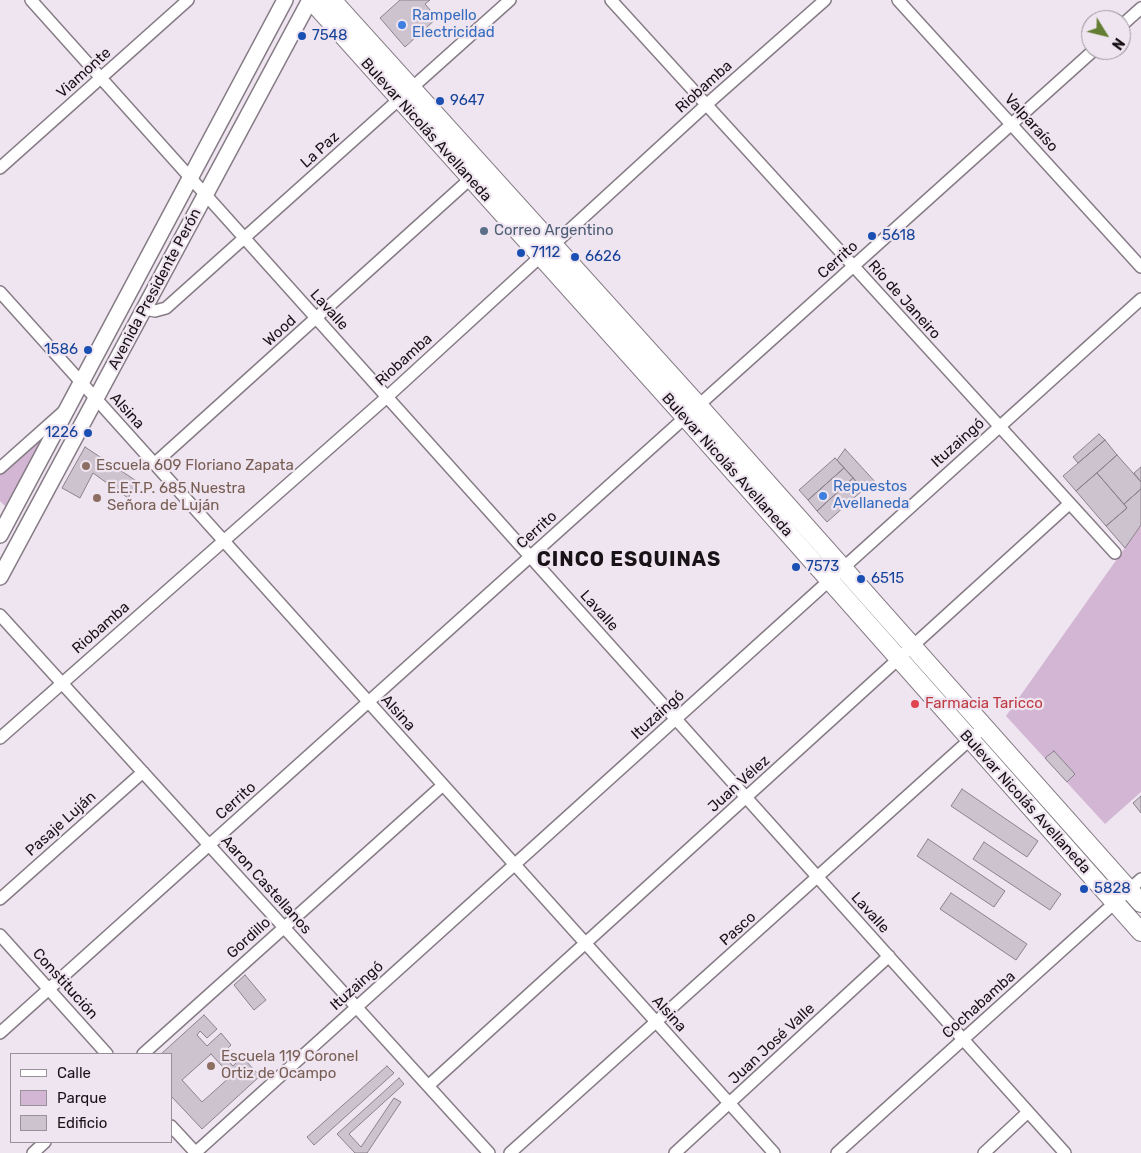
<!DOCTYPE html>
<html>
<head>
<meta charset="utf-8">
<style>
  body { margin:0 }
  #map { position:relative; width:1141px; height:1153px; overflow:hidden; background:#efe5f0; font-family:Rubik,sans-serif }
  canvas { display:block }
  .legend { position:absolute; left:10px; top:1053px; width:162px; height:90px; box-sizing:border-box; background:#efe5f0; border:1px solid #999199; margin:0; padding:6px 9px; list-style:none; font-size:15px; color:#171317 }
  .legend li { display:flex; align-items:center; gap:10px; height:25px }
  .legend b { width:25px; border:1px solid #999199 }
  .north { position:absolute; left:1081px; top:10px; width:50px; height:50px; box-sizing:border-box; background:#efe5f0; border:1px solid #999199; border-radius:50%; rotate:126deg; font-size:14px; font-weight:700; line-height:20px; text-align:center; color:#171317 }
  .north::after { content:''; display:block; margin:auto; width:18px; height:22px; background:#637e33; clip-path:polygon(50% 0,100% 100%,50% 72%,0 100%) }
</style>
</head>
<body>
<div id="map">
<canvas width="1141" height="1153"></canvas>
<ul class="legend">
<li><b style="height:6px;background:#fff"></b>Calle</li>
<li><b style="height:14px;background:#d2b6d3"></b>Parque</li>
<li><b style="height:14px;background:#cdc3ce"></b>Edificio</li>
</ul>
<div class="north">N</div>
</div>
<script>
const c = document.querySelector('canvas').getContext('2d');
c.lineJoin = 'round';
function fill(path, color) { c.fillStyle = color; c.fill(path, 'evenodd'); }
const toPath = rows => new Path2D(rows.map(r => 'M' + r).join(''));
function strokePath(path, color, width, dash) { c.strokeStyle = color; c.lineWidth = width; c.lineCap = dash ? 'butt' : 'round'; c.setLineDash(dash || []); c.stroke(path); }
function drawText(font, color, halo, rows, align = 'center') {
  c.font = font + ' Rubik,sans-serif'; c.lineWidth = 4.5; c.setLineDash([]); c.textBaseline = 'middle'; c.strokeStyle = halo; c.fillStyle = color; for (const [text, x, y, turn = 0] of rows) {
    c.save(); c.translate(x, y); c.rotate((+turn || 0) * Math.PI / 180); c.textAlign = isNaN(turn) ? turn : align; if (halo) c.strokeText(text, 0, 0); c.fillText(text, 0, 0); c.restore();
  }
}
fill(toPath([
  [48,431,7,508,0,501,0,473],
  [1141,525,1141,792,1105,824,1006,716]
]), '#d2b6d3');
const building = toPath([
  [400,0,430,0,425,4,437,18,405,47,380,18,400,0],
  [1099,434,1105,440,1078,463,1073,457,1099,434],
  [1105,440,1117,455,1076,491,1063,476,1105,440],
  [85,447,138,482,128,498,93,473,80,498,62,488,85,447],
  [845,449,877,484,867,493,837,460,845,449],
  [1117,455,1141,482,1141,489,1124,504,1097,473,1117,455],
  [835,458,844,468,808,500,799,490,835,458],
  [1141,467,1141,482,1134,473,1141,467],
  [844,468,853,478,817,511,808,500,844,468],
  [1097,473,1127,508,1106,526,1076,491,1097,473],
  [853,478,863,490,827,522,817,511,853,478],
  [1141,489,1141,525,1125,548,1106,526,1127,508,1124,504,1141,489],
  [1054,751,1075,774,1067,782,1045,758,1054,751],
  [962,789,1038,841,1027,857,951,806,962,789],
  [1141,796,1141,813,1133,803,1141,796],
  [928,839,1005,891,994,907,917,856,928,839],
  [984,842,1061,894,1050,910,973,859,984,842],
  [951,893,1027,944,1016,960,940,909,951,893],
  [245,975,266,1000,254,1010,234,985,245,975],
  [204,1015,217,1029,207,1038,200,1031,197,1035,207,1046,221,1033,231,1045,222,1054,233,1066,242,1057,260,1076,202,1129,171,1096,171,1054,161,1054,204,1015],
  [211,1054,231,1076,202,1102,182,1080,211,1054],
  [387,1066,394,1073,314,1145,307,1137,387,1066],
  [399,1078,404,1084,349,1134,361,1147,394,1098,401,1102,367,1153,355,1153,337,1134,399,1078]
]);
fill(building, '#cdc3ce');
strokePath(building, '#8b818c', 1);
const street = toPath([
  [31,0,1065,1153],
  [611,0,1115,553],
  [898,0,1141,267],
  [1121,26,1141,8],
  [0,168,188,0],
  [0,292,774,1153],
  [145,309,155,311,166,308,510,0],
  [154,464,470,179],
  [0,468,63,412],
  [0,615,489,1153],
  [0,738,387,397,706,105,825,0],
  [0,899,143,772],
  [0,935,107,1054],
  [0,1033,1094,50],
  [143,1054,443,785],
  [428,1086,1069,504],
  [171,1126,196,1153],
  [33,1153,45,1142],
  [195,1153,1141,299],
  [510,1153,984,727],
  [675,1153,889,956],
  [837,1153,1141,879],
  [984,1153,1028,1112]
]);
const secondary = toPath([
  [0,535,285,0],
  [0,577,310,0]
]);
const primary = toPath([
  [311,0,685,417,1141,932],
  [332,0,698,405,1141,903]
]);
strokePath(street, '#867c86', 14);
strokePath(secondary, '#867c86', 18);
strokePath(primary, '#867c86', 20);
strokePath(street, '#fff', 11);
strokePath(secondary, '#fff', 15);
strokePath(primary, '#fff', 18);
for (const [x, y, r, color] of [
  [402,25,5,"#3f7fe0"],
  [302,36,5,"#1a4fb4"],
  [440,101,5,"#1a4fb4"],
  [484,231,5,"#5c6f8a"],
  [872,236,5,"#1a4fb4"],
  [521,253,5,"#1a4fb4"],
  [575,257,5,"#1a4fb4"],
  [88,350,5,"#1a4fb4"],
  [88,433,5,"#1a4fb4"],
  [86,466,5,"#8d6e63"],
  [823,496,5,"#3f7fe0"],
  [97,498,5,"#8d6e63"],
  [796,567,5,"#1a4fb4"],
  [861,579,5,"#1a4fb4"],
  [915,704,5,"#e0444e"],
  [1084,889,5,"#1a4fb4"],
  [211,1066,5,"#8d6e63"]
]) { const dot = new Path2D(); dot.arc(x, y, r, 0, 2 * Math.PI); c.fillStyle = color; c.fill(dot); strokePath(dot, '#efe5f0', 2); }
drawText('15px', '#366cbe', '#efe5f0', [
  ["Rampello",412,16],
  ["Electricidad",412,33],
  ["Repuestos",833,487],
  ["Avellaneda",833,504]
], 'left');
drawText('15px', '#164399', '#efe5f0', [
  ["7548",312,36],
  ["9647",450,101],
  ["5618",882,236],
  ["7112",531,253],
  ["6626",585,257],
  ["1586",78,350,"right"],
  ["1226",78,433,"right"],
  ["7573",806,567],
  ["6515",871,579],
  ["5828",1094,889]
], 'left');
drawText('15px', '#171317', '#efe5f0', [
  ["Viamonte",84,73,-42],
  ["Riobamba",704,87,-42],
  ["Valparaíso",1031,123,48],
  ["Bulevar Nicolás Avellaneda",426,130,48],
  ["La Paz",320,150,-42],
  ["Cerrito",838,260,-42],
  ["Avenida Presidente Perón",155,289,-62],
  ["Río de Janeiro",904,300,48],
  ["Lavalle",329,310,48],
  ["Wood",280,331,-42],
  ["Riobamba",404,360,-42],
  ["Alsina",127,411,48],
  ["Ituzaingó",958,443,-42],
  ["Bulevar Nicolás Avellaneda",727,465,48],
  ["Cerrito",537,530,-42],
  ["Lavalle",599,611,48],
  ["Riobamba",101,628,-41],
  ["Alsina",398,713,48],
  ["Ituzaingó",658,715,-42],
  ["Juan Vélez",739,784,-42],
  ["Cerrito",236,801,-42],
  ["Bulevar Nicolás Avellaneda",1025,802,48],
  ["Pasaje Luján",61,824,-42],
  ["Aaron Castellanos",266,885,48],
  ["Lavalle",870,913,48],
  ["Pasco",738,929,-42],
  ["Gordillo",249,938,-42],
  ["Constitución",65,984,48],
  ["Ituzaingó",357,986,-42],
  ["Cochabamba",979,1005,-42],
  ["Alsina",669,1014,48],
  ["Juan José Valle",772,1044,-43]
]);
drawText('15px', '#4e5e75', '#efe5f0', [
  ["Correo Argentino",494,231]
], 'left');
drawText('15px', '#785e54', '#efe5f0', [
  ["Escuela 609 Floriano Zapata",96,466],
  ["E.E.T.P. 685 Nuestra",107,489],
  ["Señora de Luján",107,506],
  ["Escuela 119 Coronel",221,1057],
  ["Ortiz de Ocampo",221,1074]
], 'left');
drawText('15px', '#be3a42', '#efe5f0', [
  ["Farmacia Taricco",925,704]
], 'left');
c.letterSpacing = '1px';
drawText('bold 20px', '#171317', '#efe5f0', [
  ["CINCO ESQUINAS",629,560]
]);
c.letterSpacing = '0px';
</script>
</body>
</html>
